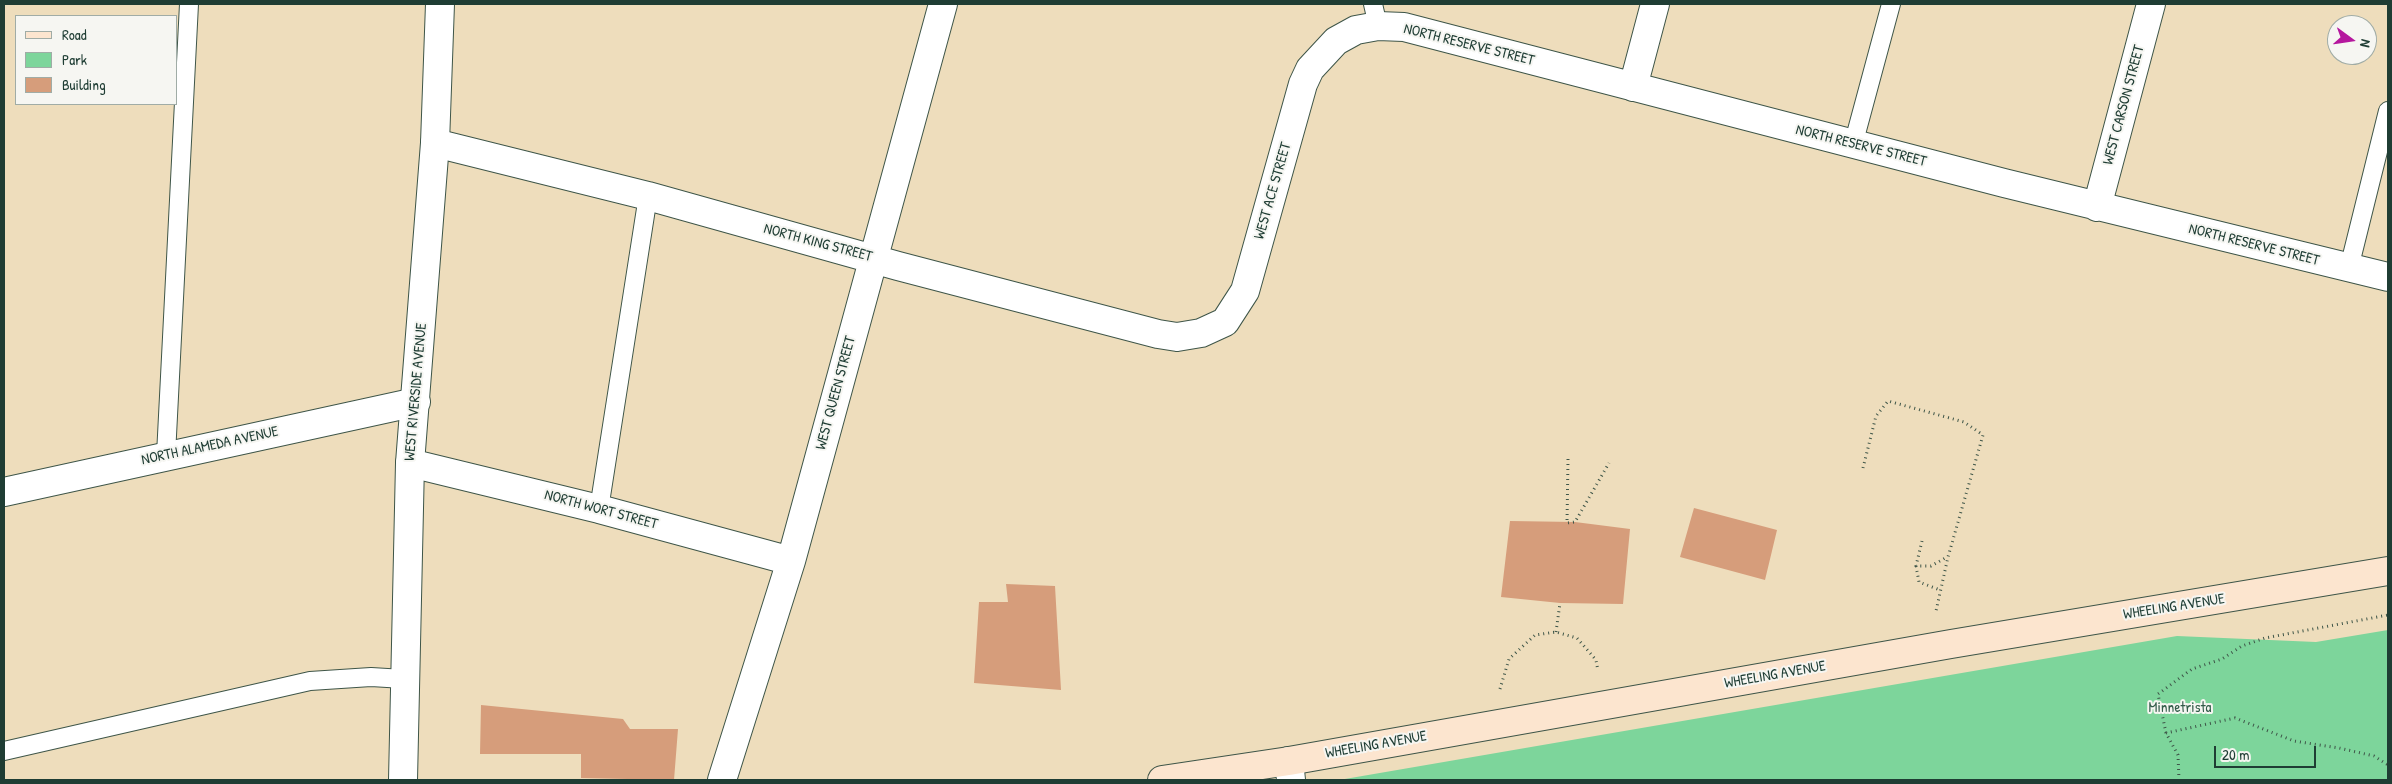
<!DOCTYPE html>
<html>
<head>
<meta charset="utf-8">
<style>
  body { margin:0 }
  #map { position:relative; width:2392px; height:784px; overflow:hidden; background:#eeddbc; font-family:"Patrick Hand",sans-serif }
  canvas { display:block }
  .frame { position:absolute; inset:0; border:5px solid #1f3d34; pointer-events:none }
  .legend { position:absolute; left:15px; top:15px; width:162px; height:90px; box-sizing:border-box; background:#f6f6f2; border:1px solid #a0aca6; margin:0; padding:6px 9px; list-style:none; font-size:15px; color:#1f3d34 }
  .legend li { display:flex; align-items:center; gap:10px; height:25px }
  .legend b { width:25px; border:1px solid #a0aca6 }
  .north { position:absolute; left:2327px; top:15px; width:50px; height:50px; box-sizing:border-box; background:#f6f6f2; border:1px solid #a0aca6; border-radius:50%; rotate:104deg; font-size:14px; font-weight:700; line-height:20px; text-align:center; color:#1f3d34 }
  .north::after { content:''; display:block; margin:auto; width:18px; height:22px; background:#b5179e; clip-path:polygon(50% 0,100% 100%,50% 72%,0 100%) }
  .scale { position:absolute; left:2214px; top:746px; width:102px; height:22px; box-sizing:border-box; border:2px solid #1f3d34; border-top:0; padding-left:6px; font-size:15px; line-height:18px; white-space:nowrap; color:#1f3d34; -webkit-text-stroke:4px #f6f6f2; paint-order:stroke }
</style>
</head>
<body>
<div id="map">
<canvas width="2392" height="784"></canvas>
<div class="frame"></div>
<ul class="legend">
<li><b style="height:6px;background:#fce5cf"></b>Road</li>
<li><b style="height:14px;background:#7dd59b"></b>Park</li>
<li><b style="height:14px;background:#d69d7b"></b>Building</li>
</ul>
<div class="north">N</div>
<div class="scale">20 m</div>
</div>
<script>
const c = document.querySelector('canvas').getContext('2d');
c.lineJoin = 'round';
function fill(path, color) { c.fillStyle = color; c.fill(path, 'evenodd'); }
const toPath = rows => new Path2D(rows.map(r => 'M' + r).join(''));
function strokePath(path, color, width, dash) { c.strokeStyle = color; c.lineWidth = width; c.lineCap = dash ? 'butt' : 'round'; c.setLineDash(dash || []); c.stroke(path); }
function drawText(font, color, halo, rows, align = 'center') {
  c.font = font + ' "Patrick Hand",sans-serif'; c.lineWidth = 4; c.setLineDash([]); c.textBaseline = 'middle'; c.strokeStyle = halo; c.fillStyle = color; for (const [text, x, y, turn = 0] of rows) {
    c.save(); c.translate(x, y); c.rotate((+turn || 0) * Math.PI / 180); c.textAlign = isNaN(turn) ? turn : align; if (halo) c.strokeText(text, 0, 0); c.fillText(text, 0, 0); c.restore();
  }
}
fill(toPath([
  [2388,630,2388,780,1339,780,2177,636,2316,642]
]), '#7dd59b');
fill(toPath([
  [1694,508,1777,530,1765,580,1680,557],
  [1510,521,1575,522,1630,529,1623,604,1560,603,1501,597],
  [1006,584,1055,586,1061,690,974,683,979,602,1008,602],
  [481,705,623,719,630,729,678,729,674,780,581,778,581,754,480,754]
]), '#d69d7b');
const service = toPath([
  [1373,4,1378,26],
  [1853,145,1891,4],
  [2349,268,2388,111],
  [166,455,189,4],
  [599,509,648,196],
  [4,751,310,681,371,677,404,679]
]);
const minor = toPath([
  [1633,87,1655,4],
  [435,143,648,196,898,266,1158,334,1177,337,1201,333,1225,322,1245,291,1303,84,1310,69,1336,41,1356,30,1378,26,1404,27,2004,183,2388,277],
  [2097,207,2151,4],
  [410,463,599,509,791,561],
  [4,492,416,402],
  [1289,761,1291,780],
  [722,780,791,561,943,4]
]);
const tertiary = toPath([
  [403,780,410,463,435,143,440,4]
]);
const secondary = toPath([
  [1162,780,1289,761,1951,644,2388,571]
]);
strokePath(service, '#3e5548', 20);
strokePath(minor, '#3e5548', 30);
strokePath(tertiary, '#3e5548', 30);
strokePath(secondary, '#3e5548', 30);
strokePath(toPath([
  [1568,459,1567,523,1575,522,1609,463],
  [1863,468,1876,416,1888,401,1964,422,1983,435,1948,557,1936,611],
  [1922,541,1916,566,1931,566,1947,557],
  [1916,566,1919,582,1940,590],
  [1556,632,1560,603],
  [1500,689,1509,659,1535,635,1556,632,1577,638,1596,660,1598,671],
  [2166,733,2158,694,2192,669,2222,659,2242,646,2265,638,2388,615],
  [2179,780,2178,755,2166,733,2235,718,2294,741,2339,748,2374,756,2388,765]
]), '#3e5548', 3, [1, 4]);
strokePath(service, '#fff', 18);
strokePath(minor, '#fff', 28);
strokePath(tertiary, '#fff', 28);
strokePath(secondary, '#fce5cf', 28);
drawText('15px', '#1f3d34', '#f6f6f2', [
  ["NORTH RESERVE STREET",1469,45,14],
  ["WEST CARSON STREET",2124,105,-75],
  ["NORTH RESERVE STREET",1861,146,14],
  ["WEST ACE STREET",1273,191,-74],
  ["NORTH KING STREET",818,243,15],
  ["NORTH RESERVE STREET",2254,245,14],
  ["WEST RIVERSIDE AVENUE",416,392,-85],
  ["WEST QUEEN STREET",836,393,-75],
  ["NORTH ALAMEDA AVENUE",210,446,-12],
  ["NORTH WORT STREET",601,510,15],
  ["WHEELING AVENUE",2174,607,-9],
  ["WHEELING AVENUE",1775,675,-10],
  ["WHEELING AVENUE",1376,745,-10]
]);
drawText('15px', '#325b49', '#f6f6f2', [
  ["Minnetrista",2180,708]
]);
</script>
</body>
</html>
